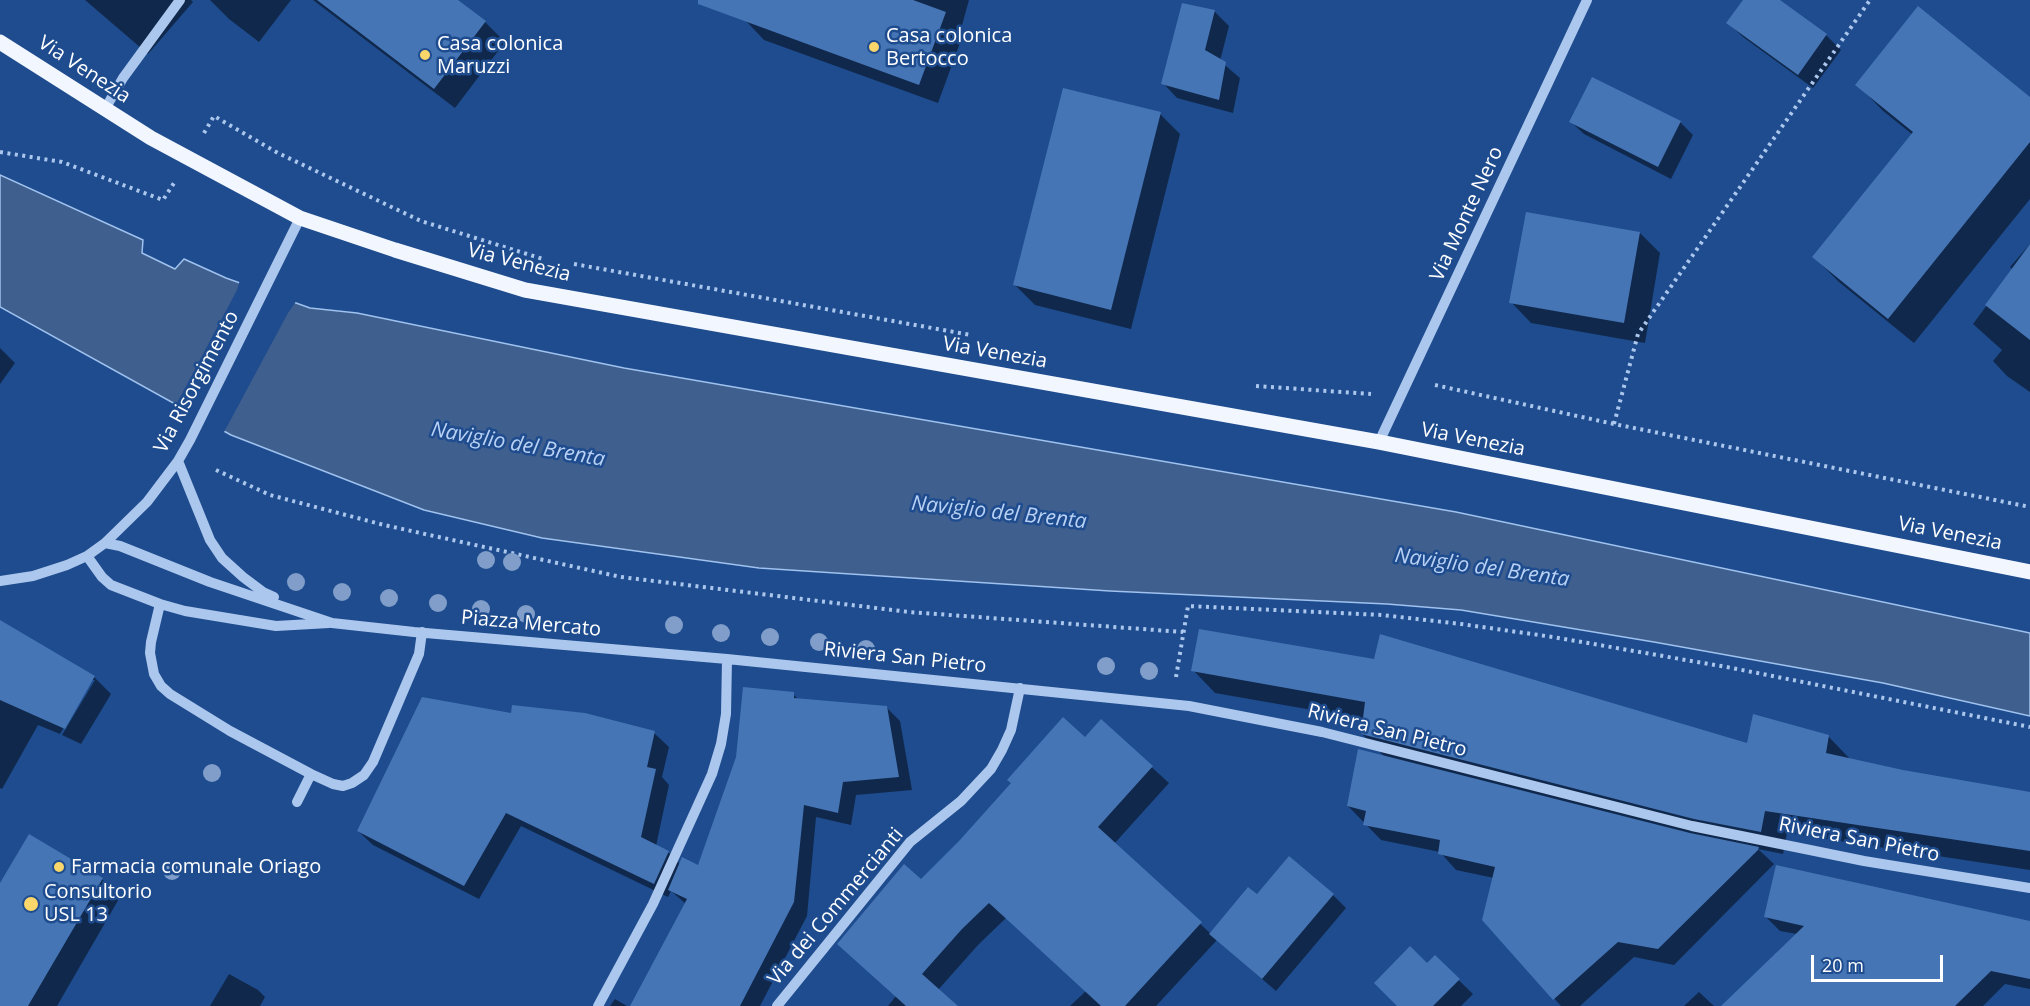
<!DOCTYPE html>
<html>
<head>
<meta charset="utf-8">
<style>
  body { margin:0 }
  #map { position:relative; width:2030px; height:1006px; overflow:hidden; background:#1e4c8e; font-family:"Open Sans",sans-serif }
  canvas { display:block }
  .scale { position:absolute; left:1811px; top:955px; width:132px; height:27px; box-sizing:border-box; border:3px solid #fff; border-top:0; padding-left:8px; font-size:18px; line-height:21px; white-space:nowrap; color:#fff; -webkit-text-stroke:4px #1e4c8e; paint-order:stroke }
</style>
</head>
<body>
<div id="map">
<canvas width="2030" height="1006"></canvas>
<div class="scale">20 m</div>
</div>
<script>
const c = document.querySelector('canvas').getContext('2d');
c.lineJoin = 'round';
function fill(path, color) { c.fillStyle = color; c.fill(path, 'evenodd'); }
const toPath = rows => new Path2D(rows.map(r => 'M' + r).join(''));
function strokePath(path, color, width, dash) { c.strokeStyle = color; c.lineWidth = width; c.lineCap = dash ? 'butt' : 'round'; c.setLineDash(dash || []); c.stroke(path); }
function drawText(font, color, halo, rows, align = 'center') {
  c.font = font + ' "Open Sans",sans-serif'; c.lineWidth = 5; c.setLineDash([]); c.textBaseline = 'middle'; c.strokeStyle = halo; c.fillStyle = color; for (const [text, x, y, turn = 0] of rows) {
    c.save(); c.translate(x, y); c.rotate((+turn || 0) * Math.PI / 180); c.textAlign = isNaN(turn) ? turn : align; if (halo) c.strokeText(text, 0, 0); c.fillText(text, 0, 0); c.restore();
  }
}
const water = toPath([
  [0,175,143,240,142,253,175,269,184,259,226,278,310,308,357,313,624,368,1456,512,2030,633,2030,716,1883,683,1654,642,1461,610,1387,604,1110,591,759,568,542,538,424,510,231,435,0,307,0,175]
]);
fill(water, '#3f5f8f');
strokePath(water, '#9fc2ee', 1.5);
fill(toPath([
  [240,280,297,300,288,313,223,434,175,407,237,290]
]), '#1e4c8e');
fill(toPath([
  [85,0,191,0,193,2,148,54],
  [210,0,291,0,259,42,229,19],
  [313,0,455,0,485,22,505,42,455,108],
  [753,0,969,0,961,29,964,32,938,103,764,40,746,21],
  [1745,0,1778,0,1826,35,1841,50,1813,88,1743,37,1728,23],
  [1184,5,1215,12,1229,26,1220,61,1240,78,1233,113,1177,98,1163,83],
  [1857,84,2030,99,2030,199,1914,343,1839,282,1814,257,1913,135,1882,110],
  [1160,114,1180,134,1131,329,1035,305,1015,285],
  [1571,122,1680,122,1693,135,1671,179,1584,134],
  [1640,233,1660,253,1645,343,1531,323,1511,302],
  [2030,244,2030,392,2007,376,1993,361,2002,350,1973,324,2013,270,2010,267],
  [0,348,15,363,0,384],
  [9,627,94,677,111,694,81,744,62,735,95,680,91,680,60,734,38,725,2,789,0,788,0,638],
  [1193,670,1748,745,1828,736,1850,759,1903,771,2030,793,2030,870,1787,833,1783,854,1758,849,1774,864,1674,965,1634,957,1580,1006,1561,1006,1484,920,1494,878,1456,870,1440,852,1381,840,1348,806,1386,758,1362,734,1364,719,1215,693],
  [793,694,799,700,887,708,900,721,912,790,856,795,851,825,816,817,807,916,760,1006,632,1006,686,904,671,891,668,897,521,826,479,899,373,845,358,831,512,715,654,733,669,747,662,777,669,785,656,846,668,852,681,865,699,867],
  [1101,721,1169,783,1114,844,1211,934,1257,896,1333,895,1346,908,1276,991,1217,940,1156,1006,1070,1006,1086,991,1006,918,978,945,938,990,955,1006,888,1006,896,996,921,881,1085,739],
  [102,879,120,897,57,1006,0,1006,0,886],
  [1766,917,2030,923,2030,989,2005,984,1983,1006,1723,1006,1797,934,1780,931],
  [1435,957,1473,994,1461,1006,1399,1006],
  [229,974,258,990,265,997,260,1006,210,1006],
  [1699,992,1714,1006,1684,1006],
  [615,999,627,1006,610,1006]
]), '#0007');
fill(toPath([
  [317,0,458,0,486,21,434,89],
  [698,0,913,0,946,12,919,85,698,4],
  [1743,0,1780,0,1827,34,1798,75,1726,23],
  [1182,3,1215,10,1205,50,1226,62,1219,100,1161,84],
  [1918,6,2030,97,2030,142,1888,319,1812,257,1913,132,1855,85],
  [1592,77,1681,121,1658,167,1569,122],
  [1063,88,1161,112,1111,310,1013,285],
  [1526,212,1640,232,1624,323,1509,303],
  [2030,244,2030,340,1985,305],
  [0,620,95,676,65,729,0,700],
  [1199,629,1374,659,1380,634,1747,743,1753,714,1829,735,1826,753,1903,770,2030,792,2030,851,1765,811,1761,832,1694,819,1361,734,1365,702,1191,671],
  [743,687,794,692,794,698,887,706,899,777,843,782,838,813,804,805,794,902,740,1006,630,1006,687,899,668,890,682,857,698,865,736,757],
  [422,697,511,713,512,705,585,713,655,731,647,767,656,769,641,837,669,851,654,884,506,813,464,886,357,831],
  [1063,717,1085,737,1101,719,1153,766,1098,827,1202,922,1125,1006,1101,1006,989,903,962,929,922,974,958,1006,906,1006,837,944,904,864,921,879,959,841,1011,783,1007,780],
  [1358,749,1690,833,1759,847,1758,850,1658,949,1618,942,1553,1000,1482,920,1495,867,1438,854,1440,840,1363,825,1366,811,1347,806],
  [29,834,103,878,28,1006,0,1006,0,883],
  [1289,856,1334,894,1262,979,1209,934,1248,887,1257,894],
  [1776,865,2030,921,2030,979,1991,971,1955,1006,1721,1006,1804,926,1764,917],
  [1410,946,1427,963,1435,955,1460,979,1433,1006,1397,1006,1374,983]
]), '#4675b5');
strokePath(toPath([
  [204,133,214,116,278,153,421,221,543,259],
  [0,152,62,162,163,200,174,183],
  [574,264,971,335],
  [1435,385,1614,424,2030,507],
  [1256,386,1371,394],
  [1614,424,1638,334,1870,0],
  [216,470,270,495,384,525,621,577,909,612,1183,632],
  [1176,677,1188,606,1382,615,1461,624,1553,637,1732,668,2030,727]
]), '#acc7ed', 4, [3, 4.5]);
strokePath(toPath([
  [105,109,123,78,180,0],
  [1379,442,1587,0],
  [178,461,210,540,222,558,243,577,263,592,274,597],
  [105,543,120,546,210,582,332,623,414,632,727,659,1189,706,1322,732,1692,826,1864,861,2030,888],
  [87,556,102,577,111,585,160,604,185,611,276,626,329,623],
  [0,581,33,576,67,565,87,556,105,543,147,502,178,461,190,440,300,218],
  [160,604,151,642,150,653,154,674,161,686,170,694,230,731,311,774,333,784,343,786,352,783,364,775,373,762,419,654,422,632],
  [297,802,311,774],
  [598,1006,653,904,712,774,721,744,726,714,727,659],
  [777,1006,910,842,961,801,991,769,1002,750,1011,730,1020,688]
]), '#acc7ed', 10);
strokePath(toPath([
  [0,42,151,138,300,218,395,250,525,290,1379,442,2030,572]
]), '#f2f6ff', 15);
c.fillStyle = '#809ec9';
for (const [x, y] of [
  [486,560],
  [512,562],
  [296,582],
  [342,592],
  [389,598],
  [438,603],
  [481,609],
  [526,614],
  [674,625],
  [721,633],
  [770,637],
  [819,642],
  [866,649],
  [1106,666],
  [1149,671],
  [212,773],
  [172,871]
]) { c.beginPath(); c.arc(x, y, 9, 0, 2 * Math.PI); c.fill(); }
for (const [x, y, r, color] of [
  [874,47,6,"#fbd66b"],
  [425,55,6,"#fbd66b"],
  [59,867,6,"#fbd66b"],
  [31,904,8,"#fbd66b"]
]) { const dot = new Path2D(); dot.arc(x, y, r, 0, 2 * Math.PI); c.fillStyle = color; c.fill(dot); strokePath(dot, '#1e4c8e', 2); }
drawText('20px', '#fff', '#1e4c8e', [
  ["Casa colonica",886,36],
  ["Bertocco",886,59],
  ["Casa colonica",437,44],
  ["Maruzzi",437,67],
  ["Farmacia comunale Oriago",71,867],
  ["Consultorio",44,892],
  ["USL 13",44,915]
], 'left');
drawText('20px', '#fff', '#1e4c8e', [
  ["Via Venezia",84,70,33],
  ["Via Monte Nero",1467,214,-65],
  ["Via Venezia",519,263,14],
  ["Via Venezia",995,353,10],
  ["Via Risorgimento",197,382,-62],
  ["Via Venezia",1473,440,11],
  ["Via Venezia",1950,534,11],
  ["Piazza Mercato",531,624,5],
  ["Riviera San Pietro",905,658,6],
  ["Riviera San Pietro",1387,731,14],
  ["Riviera San Pietro",1859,840,11],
  ["Via dei Commercianti",836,907,-50]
]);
drawText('italic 21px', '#b8d1f4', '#1e4c8e', [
  ["Naviglio del Brenta",518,445,10],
  ["Naviglio del Brenta",999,513,6],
  ["Naviglio del Brenta",1482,568,8]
]);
</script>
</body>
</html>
